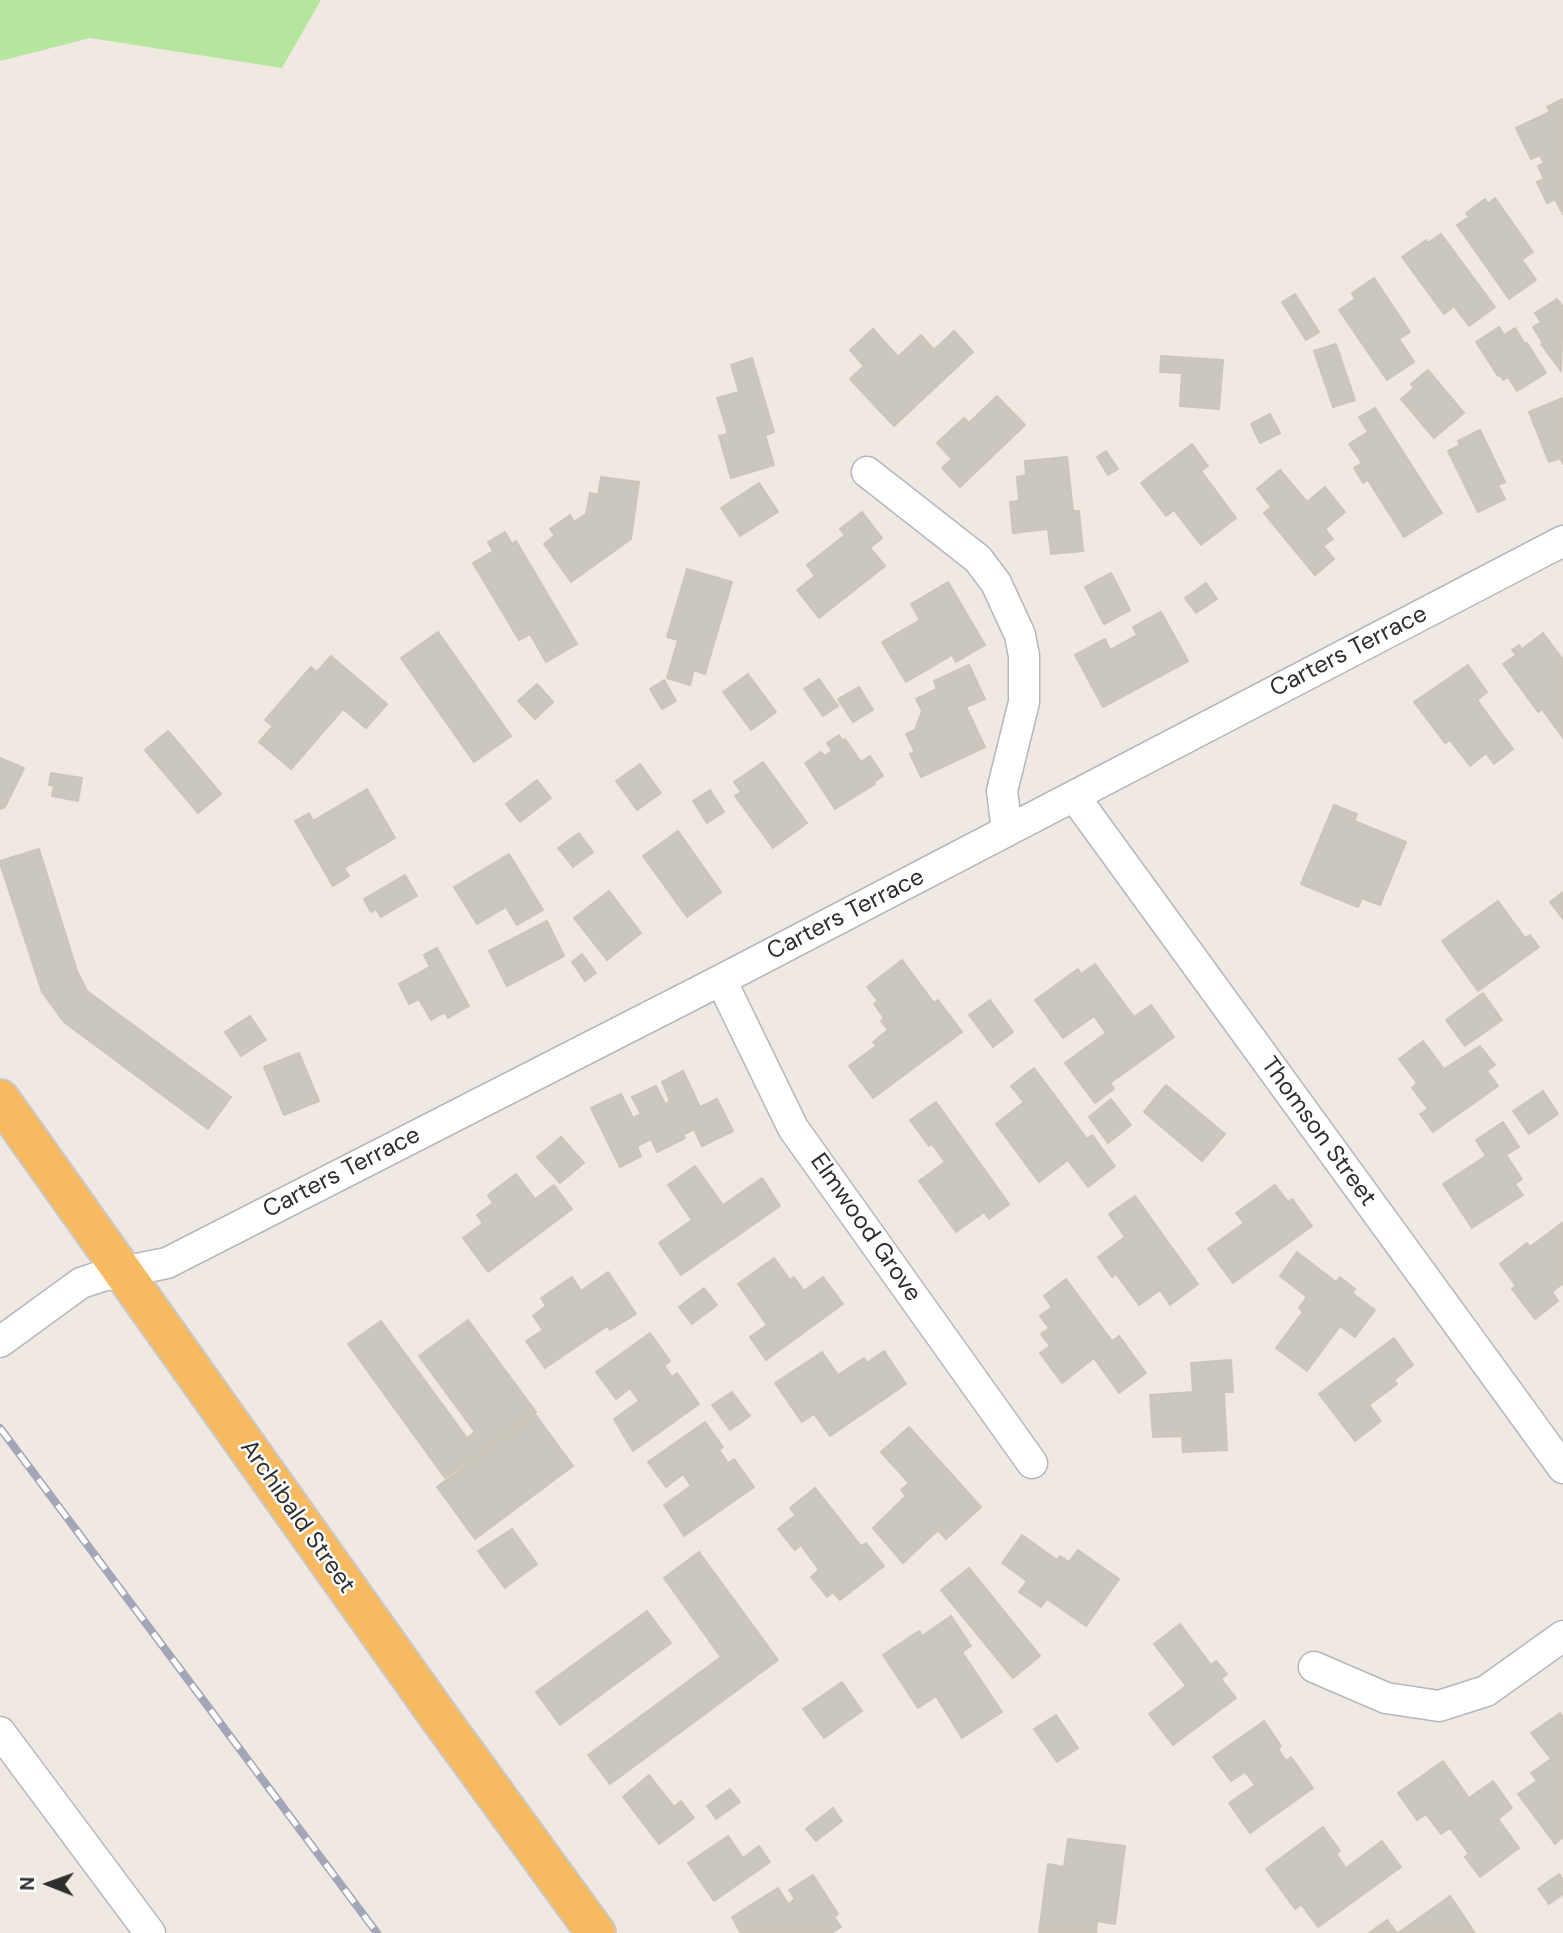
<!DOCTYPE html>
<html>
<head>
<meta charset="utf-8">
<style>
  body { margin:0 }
  #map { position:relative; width:1563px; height:1933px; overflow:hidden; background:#efe9e1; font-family:"DM Sans",sans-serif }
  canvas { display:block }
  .north { position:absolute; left:14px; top:1849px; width:70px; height:70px; -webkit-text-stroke:5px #fff; paint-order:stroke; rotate:271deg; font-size:19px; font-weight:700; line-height:28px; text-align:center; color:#2e2e2e }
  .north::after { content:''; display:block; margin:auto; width:24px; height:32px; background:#2e2e2e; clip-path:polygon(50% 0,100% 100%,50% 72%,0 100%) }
</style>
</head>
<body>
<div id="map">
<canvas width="1563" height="1933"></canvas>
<div class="north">N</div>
</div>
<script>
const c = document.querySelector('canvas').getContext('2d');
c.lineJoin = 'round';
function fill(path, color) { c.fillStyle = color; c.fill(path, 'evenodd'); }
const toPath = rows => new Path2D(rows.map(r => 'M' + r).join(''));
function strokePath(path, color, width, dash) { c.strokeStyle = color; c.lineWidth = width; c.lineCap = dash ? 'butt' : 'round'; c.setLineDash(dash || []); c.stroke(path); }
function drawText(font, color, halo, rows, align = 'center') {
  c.font = font + ' "DM Sans",sans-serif'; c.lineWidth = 5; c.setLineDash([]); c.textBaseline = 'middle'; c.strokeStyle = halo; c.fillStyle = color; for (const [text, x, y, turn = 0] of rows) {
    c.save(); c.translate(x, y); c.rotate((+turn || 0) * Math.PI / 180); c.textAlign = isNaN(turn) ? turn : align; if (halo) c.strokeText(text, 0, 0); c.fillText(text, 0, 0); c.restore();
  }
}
fill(toPath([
  [0,0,321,0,282,68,90,38,0,61]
]), '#b6e59e');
const building = toPath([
  [1563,99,1563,214,1555,199,1547,203,1537,182,1544,179,1538,166,1544,163,1540,155,1531,159,1516,128,1550,112,1547,107,1563,99],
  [1495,198,1533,252,1522,260,1536,280,1509,299,1457,225,1469,217,1466,213,1485,199,1488,204,1495,198],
  [1441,234,1495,307,1469,326,1454,306,1444,314,1402,257,1426,240,1428,243,1441,234],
  [1374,278,1410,332,1399,339,1414,362,1387,380,1339,310,1355,299,1352,293,1374,278],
  [1295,294,1319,332,1306,340,1282,302,1295,294],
  [1557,299,1563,307,1561,371,1541,344,1543,343,1533,327,1541,322,1535,313,1557,299],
  [1499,327,1504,335,1515,328,1525,344,1527,343,1546,373,1517,391,1508,377,1503,380,1500,375,1498,376,1476,342,1499,327],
  [873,329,898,357,921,335,934,350,954,331,973,352,894,426,850,379,864,366,850,350,873,329],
  [1336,344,1355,400,1333,407,1314,351,1336,344],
  [1161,356,1223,360,1219,409,1180,406,1182,373,1160,372,1161,356],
  [752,358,774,432,765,435,774,465,731,478,719,436,728,434,717,398,739,392,731,365,752,358],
  [1428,370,1464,413,1434,438,1401,399,1414,388,1411,384,1428,370],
  [997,396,1025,425,960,487,942,468,952,459,937,443,964,418,969,423,997,396],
  [1563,398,1563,464,1560,458,1549,462,1529,412,1563,398],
  [1375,408,1442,513,1404,537,1368,480,1363,483,1354,468,1362,463,1349,444,1368,432,1359,417,1375,408],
  [1270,414,1280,433,1260,443,1251,424,1270,414],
  [1480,430,1505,482,1498,485,1505,499,1478,512,1448,451,1460,445,1458,441,1480,430],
  [1192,444,1208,466,1201,471,1236,518,1201,545,1174,510,1166,516,1141,483,1192,444],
  [1106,451,1118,469,1108,475,1097,457,1106,451],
  [1067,457,1073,511,1079,511,1083,551,1051,554,1048,529,1013,533,1010,502,1019,501,1017,477,1026,475,1025,461,1067,457],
  [1280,470,1307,502,1325,487,1345,512,1325,529,1333,539,1323,546,1334,559,1315,575,1264,513,1271,507,1257,489,1280,470],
  [601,477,639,482,631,539,571,582,544,544,555,535,550,529,570,515,574,522,586,514,590,493,598,495,601,477],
  [759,483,778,512,740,536,721,508,759,483],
  [862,512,882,538,870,548,885,566,819,618,797,590,815,576,807,565,845,535,840,529,862,512],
  [505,532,512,544,516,541,577,644,546,662,530,634,519,640,473,563,493,551,488,542,505,532],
  [687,569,732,582,705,674,694,670,690,685,667,678,678,640,667,637,687,569],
  [1111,573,1130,610,1104,624,1085,587,1111,573],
  [948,582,985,645,956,662,952,655,906,682,882,642,920,620,911,604,948,582],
  [1206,583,1217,599,1196,613,1185,598,1206,583],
  [1161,612,1188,661,1103,707,1075,655,1105,639,1110,650,1137,635,1133,627,1161,612],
  [438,632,511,736,474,762,401,658,438,632],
  [1543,633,1563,660,1563,738,1542,709,1538,712,1503,664,1516,655,1512,650,1519,645,1522,649,1543,633],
  [331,656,387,704,366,728,343,709,291,769,259,742,273,726,265,720,311,667,317,672,331,656],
  [969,665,985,699,966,707,985,747,921,777,910,754,915,752,906,734,915,730,922,711,916,699,937,689,934,681,969,665],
  [1468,665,1487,692,1477,700,1513,749,1494,764,1486,753,1470,766,1450,740,1445,743,1414,702,1468,665],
  [748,674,776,712,751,730,723,692,748,674],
  [819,679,838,706,823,716,804,689,819,679],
  [664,680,676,701,662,709,650,689,664,680],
  [537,684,553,702,535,719,518,701,537,684],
  [859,687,873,710,853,722,838,699,859,687],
  [168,731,221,794,198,813,145,750,168,731],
  [839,735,843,741,845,739,861,762,870,756,883,776,874,782,875,784,835,809,805,763,821,752,824,756,832,751,827,743,839,735],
  [0,758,24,768,5,807,0,809,0,758],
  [763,762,807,823,773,848,735,796,741,792,734,782,763,762],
  [640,764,661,793,637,810,616,781,640,764],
  [51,773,82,778,78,801,52,796,54,786,49,785,51,773],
  [537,780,551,798,520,822,506,804,537,780],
  [367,789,395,838,344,868,349,876,333,886,295,821,309,813,313,821,367,789],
  [710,790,724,812,707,823,693,801,710,790],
  [1334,805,1357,814,1354,821,1406,842,1380,905,1362,898,1358,907,1301,884,1334,805],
  [678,831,721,892,687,917,643,856,678,831],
  [579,833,593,852,573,867,558,848,579,833],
  [39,849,77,971,87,991,231,1097,208,1129,64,1022,42,992,0,863,0,861,39,849],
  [509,854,543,910,517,925,506,907,477,924,454,887,509,854],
  [405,875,417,896,381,917,376,909,371,912,364,899,405,875],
  [609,891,641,933,607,960,574,918,609,891],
  [1563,892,1563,919,1550,902,1563,892],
  [1498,901,1525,938,1530,935,1539,947,1478,991,1442,941,1498,901],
  [547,921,564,956,507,986,489,951,547,921],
  [437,948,469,1006,448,1018,445,1012,431,1020,419,999,409,1004,399,984,430,967,424,955,437,948],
  [582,954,596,973,585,981,572,962,582,954],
  [902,960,934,1003,938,1000,962,1032,873,1098,849,1066,876,1046,873,1042,888,1030,881,1021,884,1018,874,1004,878,1001,867,987,902,960],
  [1095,964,1134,1017,1151,1005,1174,1037,1110,1083,1114,1089,1095,1103,1065,1063,1106,1033,1094,1016,1063,1038,1035,1000,1078,969,1081,974,1095,964],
  [1483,993,1502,1020,1465,1046,1446,1020,1483,993],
  [990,1000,1013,1032,993,1047,969,1015,990,1000],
  [250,1016,266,1040,241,1056,225,1032,250,1016],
  [1423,1041,1444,1069,1480,1046,1495,1065,1487,1071,1498,1086,1433,1132,1420,1114,1428,1109,1412,1088,1417,1083,1399,1059,1423,1041],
  [299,1053,319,1101,284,1115,264,1067,299,1053],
  [1034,1068,1087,1139,1092,1135,1115,1166,1088,1187,1068,1160,1039,1182,996,1124,1024,1102,1011,1086,1034,1068],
  [683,1071,700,1107,717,1099,733,1131,702,1146,694,1129,683,1135,685,1138,657,1152,651,1139,637,1146,641,1156,620,1167,591,1108,621,1094,633,1118,641,1114,632,1097,656,1086,665,1104,670,1101,662,1082,683,1071],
  [1166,1085,1225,1134,1202,1161,1144,1112,1166,1085],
  [1543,1091,1558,1114,1529,1134,1513,1111,1543,1091],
  [1111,1099,1131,1125,1108,1143,1089,1117,1111,1099],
  [936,1102,1009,1204,989,1219,984,1212,956,1232,919,1181,945,1162,932,1144,929,1146,910,1120,936,1102],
  [1503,1122,1519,1147,1506,1155,1522,1179,1515,1184,1523,1195,1472,1228,1443,1184,1486,1156,1476,1140,1503,1122],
  [561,1137,584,1163,560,1183,537,1157,561,1137],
  [695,1166,723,1205,762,1178,780,1206,681,1275,659,1243,692,1220,668,1185,695,1166],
  [516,1174,535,1199,554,1185,572,1209,488,1272,463,1238,483,1223,477,1215,493,1203,488,1195,516,1174],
  [1275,1185,1288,1202,1292,1199,1312,1226,1233,1283,1208,1249,1244,1223,1236,1213,1275,1185],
  [1135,1196,1198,1284,1170,1305,1160,1290,1139,1305,1116,1274,1112,1277,1098,1257,1125,1237,1109,1214,1135,1196],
  [1563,1222,1563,1283,1552,1292,1558,1301,1535,1319,1512,1289,1516,1286,1500,1264,1527,1243,1530,1247,1563,1222],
  [1297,1252,1336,1282,1340,1277,1355,1289,1352,1293,1375,1310,1355,1337,1340,1326,1307,1371,1276,1348,1303,1312,1299,1308,1307,1297,1280,1276,1297,1252],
  [774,1258,790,1280,794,1277,804,1291,823,1277,843,1304,766,1360,750,1337,767,1325,738,1284,774,1258],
  [608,1272,636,1314,610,1330,607,1326,545,1368,526,1341,543,1330,533,1316,546,1306,541,1298,572,1277,581,1291,608,1272],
  [1066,1279,1112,1341,1119,1336,1146,1373,1119,1393,1094,1358,1062,1383,1040,1353,1050,1346,1041,1334,1049,1328,1040,1316,1052,1307,1044,1296,1066,1279],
  [704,1288,717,1305,692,1324,679,1307,704,1288],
  [468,1320,536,1412,445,1478,348,1344,381,1321,467,1438,475,1432,419,1356,468,1320],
  [650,1333,670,1361,664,1366,672,1377,677,1373,699,1404,633,1451,614,1419,639,1401,630,1388,616,1399,596,1372,650,1333],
  [1394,1338,1413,1365,1394,1380,1397,1384,1369,1405,1381,1421,1355,1441,1319,1394,1394,1338],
  [884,1351,906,1384,830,1436,814,1414,802,1422,775,1383,822,1352,838,1375,864,1358,867,1363,884,1351],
  [1231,1360,1233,1392,1224,1392,1227,1450,1183,1452,1182,1436,1153,1437,1150,1395,1193,1392,1191,1363,1231,1360],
  [732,1392,750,1416,730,1430,712,1405,732,1392],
  [535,1414,573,1466,475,1539,437,1487,535,1414],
  [705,1422,723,1447,719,1450,728,1463,734,1459,754,1487,684,1536,664,1505,691,1486,683,1474,666,1487,648,1462,705,1422],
  [909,1427,981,1507,946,1539,938,1530,903,1563,873,1528,906,1496,901,1490,909,1483,881,1452,909,1427],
  [815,1488,861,1546,866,1543,884,1566,840,1600,833,1592,827,1597,811,1577,819,1570,801,1545,795,1550,778,1529,796,1515,790,1508,815,1488],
  [512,1529,537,1564,505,1588,478,1551,512,1529],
  [1022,1535,1057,1560,1060,1556,1069,1562,1078,1550,1119,1579,1086,1626,1047,1599,1041,1607,1019,1592,1027,1581,1002,1563,1022,1535],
  [699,1552,778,1660,610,1784,588,1755,721,1657,664,1578,699,1552],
  [969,1568,1040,1656,1013,1678,941,1590,969,1568],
  [647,1611,671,1643,560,1725,536,1692,647,1611],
  [951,1616,971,1646,962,1652,1002,1712,962,1738,936,1696,918,1708,883,1655,919,1631,922,1636,951,1616],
  [1180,1624,1211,1665,1216,1661,1227,1674,1221,1679,1236,1698,1173,1745,1149,1714,1186,1686,1154,1644,1180,1624],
  [842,1682,862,1711,824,1738,803,1709,842,1682],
  [1560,1713,1563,1717,1563,1837,1555,1844,1518,1794,1537,1781,1531,1773,1551,1759,1531,1733,1560,1713],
  [1056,1715,1078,1748,1057,1762,1034,1729,1056,1715],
  [1264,1721,1281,1746,1278,1749,1286,1761,1291,1757,1313,1788,1250,1833,1229,1803,1255,1785,1245,1772,1231,1781,1213,1757,1264,1721],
  [1443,1761,1469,1798,1493,1781,1512,1808,1498,1819,1519,1848,1480,1877,1465,1857,1469,1854,1450,1828,1441,1834,1426,1814,1417,1820,1398,1793,1443,1761],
  [649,1775,674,1807,681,1801,694,1818,659,1844,623,1797,649,1775],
  [730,1789,740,1802,716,1819,707,1806,730,1789],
  [833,1808,842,1821,816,1841,806,1829,833,1808],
  [1323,1827,1340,1851,1336,1854,1346,1868,1382,1841,1401,1867,1318,1927,1301,1904,1295,1909,1266,1869,1323,1827],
  [728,1836,743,1858,759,1846,770,1862,714,1901,688,1863,728,1836],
  [1068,1839,1125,1846,1115,1924,1097,1921,1096,1933,1039,1933,1048,1864,1064,1867,1068,1839],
  [1559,1874,1563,1880,1563,1894,1549,1904,1538,1889,1559,1874],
  [813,1875,838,1914,834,1917,841,1927,831,1933,741,1933,732,1917,778,1888,788,1904,795,1899,789,1890,813,1875],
  [1450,1896,1475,1933,1398,1933,1450,1896],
  [1387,1920,1397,1933,1369,1933,1387,1920]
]);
fill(building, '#cbc7bf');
strokePath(building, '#cbc5ba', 2);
const minor = toPath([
  [867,472,978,559,996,583,1020,635,1024,656,1024,702,1002,791,1007,831],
  [1074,796,1563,1468],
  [721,980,793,1128,1032,1463],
  [0,1342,81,1283,102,1276,167,1263,721,980,1563,541],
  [1314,1667,1386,1698,1439,1706,1486,1691,1563,1636],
  [0,1732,150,1933]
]);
const trunk = toPath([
  [0,1099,439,1717,596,1933]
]);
strokePath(minor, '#b4b7c1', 33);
strokePath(trunk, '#c9c9c9', 42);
strokePath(minor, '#fff', 30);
strokePath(trunk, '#f8ba60', 38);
const rail = toPath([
  [0,1428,377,1933]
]);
strokePath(rail, '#a3a6b8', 8);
strokePath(rail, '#fff', 5, [16]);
drawText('24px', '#2e2e2e', '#fff', [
  ["Carters Terrace",1349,652,-27],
  ["Carters Terrace",846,915,-27],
  ["Thomson Street",1318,1132,54],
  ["Carters Terrace",342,1173,-27],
  ["Elmwood Grove",865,1228,55],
  ["Archibald Street",297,1517,55]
]);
</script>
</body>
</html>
